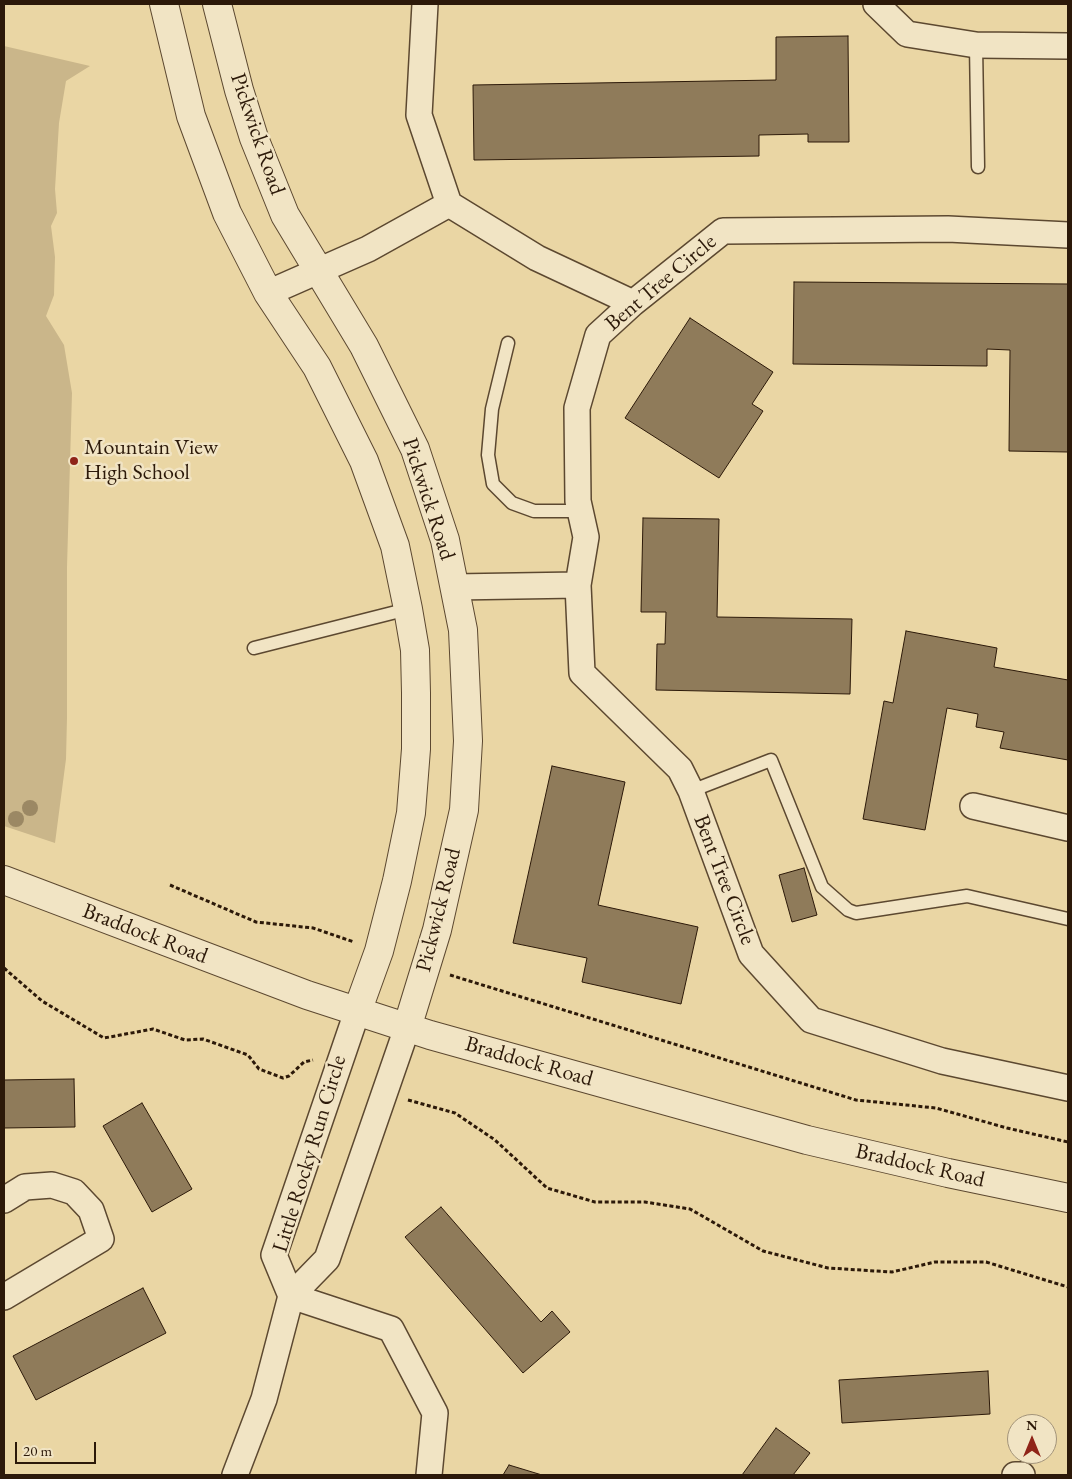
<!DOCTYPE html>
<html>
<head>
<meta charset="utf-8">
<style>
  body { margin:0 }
  #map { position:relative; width:1072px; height:1479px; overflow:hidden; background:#ead6a4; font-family:"EB Garamond",serif }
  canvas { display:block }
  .frame { position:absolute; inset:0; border:5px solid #2c1909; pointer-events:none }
  .north { position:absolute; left:1007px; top:1414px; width:50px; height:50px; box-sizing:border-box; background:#f1e4c4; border:1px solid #a29379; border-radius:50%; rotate:0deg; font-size:14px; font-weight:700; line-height:20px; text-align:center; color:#2c1909 }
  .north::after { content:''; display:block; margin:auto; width:18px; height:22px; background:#8f2418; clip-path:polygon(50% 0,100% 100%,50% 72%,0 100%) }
  .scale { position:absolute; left:15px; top:1442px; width:81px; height:22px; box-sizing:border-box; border:2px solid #2c1909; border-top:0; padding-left:6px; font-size:15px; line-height:18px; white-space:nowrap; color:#2c1909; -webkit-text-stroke:4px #f1e4c4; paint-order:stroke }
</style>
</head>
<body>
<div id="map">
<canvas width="1072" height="1479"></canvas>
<div class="frame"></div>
<div class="north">N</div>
<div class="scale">20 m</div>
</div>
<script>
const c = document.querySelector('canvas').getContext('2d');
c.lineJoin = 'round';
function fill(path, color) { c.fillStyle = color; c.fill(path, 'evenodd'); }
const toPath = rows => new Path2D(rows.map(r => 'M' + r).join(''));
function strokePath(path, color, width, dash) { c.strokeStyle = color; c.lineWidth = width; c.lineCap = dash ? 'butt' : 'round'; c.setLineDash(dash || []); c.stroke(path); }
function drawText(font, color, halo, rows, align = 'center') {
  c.font = font + ' "EB Garamond",serif'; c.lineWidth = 5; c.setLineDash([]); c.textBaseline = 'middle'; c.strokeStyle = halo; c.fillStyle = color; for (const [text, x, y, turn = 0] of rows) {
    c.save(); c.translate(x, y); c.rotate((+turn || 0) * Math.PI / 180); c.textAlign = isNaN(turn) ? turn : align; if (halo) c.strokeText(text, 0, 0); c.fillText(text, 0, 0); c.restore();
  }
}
fill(toPath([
  [4,46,90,66,66,81,59,123,55,189,57,213,51,226,55,257,54,295,46,316,64,345,72,393,67,567,67,718,66,759,55,843,4,826]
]), '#cab68a');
const building = toPath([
  [848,36,849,142,808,142,808,134,759,135,759,156,474,160,473,85,776,80,776,37,848,36],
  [794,282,1068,284,1068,452,1009,451,1010,350,987,349,987,366,793,364,794,282],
  [690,318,773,372,752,404,763,411,719,478,625,418,690,318],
  [643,518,719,519,717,617,852,619,850,694,656,690,657,644,665,644,666,612,641,612,643,518],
  [906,631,997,648,994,667,1068,680,1068,760,1000,748,1004,732,976,727,978,714,947,708,925,830,863,819,884,701,893,703,906,631],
  [552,766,625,782,598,905,698,927,681,1004,582,982,587,958,513,943,552,766],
  [804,868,817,915,792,922,779,875,804,868],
  [74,1079,75,1127,4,1128,4,1080,74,1079],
  [142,1103,192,1189,152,1212,103,1126,142,1103],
  [441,1207,541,1322,552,1311,570,1332,523,1373,405,1237,441,1207],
  [143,1288,166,1333,36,1400,13,1356,143,1288],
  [988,1371,990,1414,842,1423,839,1380,988,1371],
  [776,1428,810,1453,793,1475,742,1475,776,1428],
  [509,1465,542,1475,503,1475,509,1465]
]);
fill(building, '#8f7b5a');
strokePath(building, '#2c1909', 1);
const service = toPath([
  [976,45,978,167],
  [508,343,492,409,488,455,493,484,512,503,534,511,581,511],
  [254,648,408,609],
  [691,791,771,760,822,887,848,910,856,913,967,896,1068,919]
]);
const minor = toPath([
  [425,4,419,115,449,204,537,258,633,303],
  [876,4,907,34,976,45,1068,46],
  [1068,235,948,229,723,231,633,303,598,335,577,408,578,501,586,537,578,585,582,673,680,769,691,791,751,954,811,1020,942,1061,1068,1088],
  [268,293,368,249,449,204],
  [454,587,578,585],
  [973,806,1068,828],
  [4,1200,25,1187,52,1185,74,1192,91,1210,101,1239,4,1297],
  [291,1296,274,1255,357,1012],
  [291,1296,391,1329,435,1413,429,1475],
  [235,1475,264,1399,291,1296,327,1259,407,1028],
  [1015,1475,1022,1475]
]);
const tertiary = toPath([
  [164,4,191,116,227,213,268,293,317,367,364,461,395,546,408,609,415,650,416,693,416,749,411,813,397,881,379,951,357,1012],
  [217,4,239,90,254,138,285,215,364,346,415,449,445,540,463,630,468,741,464,810,437,930,407,1028],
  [4,880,307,995,430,1035,807,1140,948,1173,1068,1198]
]);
strokePath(service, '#5c4830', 15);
strokePath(minor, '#5c4830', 28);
strokePath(tertiary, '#5c4830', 30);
strokePath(toPath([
  [170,885,256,922,313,928,354,942],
  [4,968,42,1001,104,1038,153,1029,185,1040,203,1039,248,1055,259,1069,283,1078,289,1076,304,1062,313,1060],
  [450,975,856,1100,936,1108,1007,1128,1068,1142],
  [408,1100,455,1113,495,1140,547,1188,595,1202,645,1202,690,1209,763,1251,828,1268,892,1272,935,1262,986,1262,1068,1287]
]), '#2c1909', 3, [4, 2.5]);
strokePath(service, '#f1e4c4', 12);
strokePath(minor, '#f1e4c4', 25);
strokePath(tertiary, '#f1e4c4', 28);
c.fillStyle = '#9b8864';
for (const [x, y] of [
  [30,808],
  [16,819]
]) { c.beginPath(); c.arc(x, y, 8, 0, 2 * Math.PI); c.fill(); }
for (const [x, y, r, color] of [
  [74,461,5,"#8f2418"]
]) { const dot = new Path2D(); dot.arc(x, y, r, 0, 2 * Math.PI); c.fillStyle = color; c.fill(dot); strokePath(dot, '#f1e4c4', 2); }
drawText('22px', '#2c1909', '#f1e4c4', [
  ["Pickwick Road",257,134,71],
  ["Bent Tree Circle",661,283,-40],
  ["Pickwick Road",428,499,72],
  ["Bent Tree Circle",724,880,69],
  ["Pickwick Road",439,910,-76],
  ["Braddock Road",145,934,21],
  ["Braddock Road",529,1062,16],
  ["Little Rocky Run Circle",310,1154,-73],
  ["Braddock Road",920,1166,13]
]);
drawText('22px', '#2c1909', '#f1e4c4', [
  ["Mountain View",84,448],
  ["High School",84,473]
], 'left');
</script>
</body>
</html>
